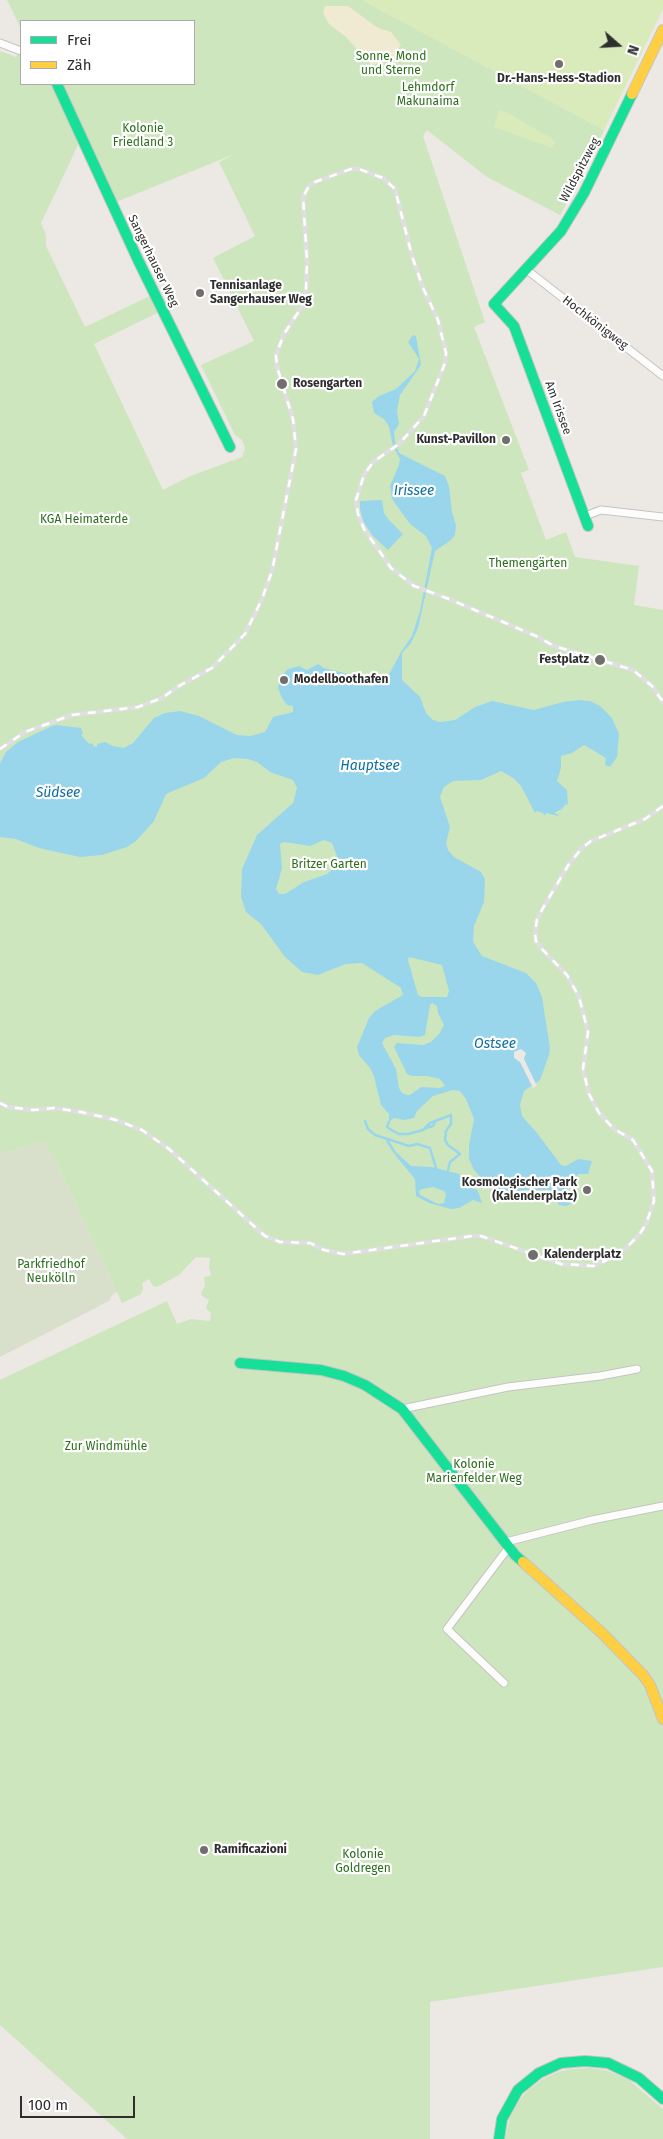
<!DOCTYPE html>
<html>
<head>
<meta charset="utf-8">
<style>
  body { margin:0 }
  #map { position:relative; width:663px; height:2139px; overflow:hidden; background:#ece8e4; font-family:"Fira Sans",sans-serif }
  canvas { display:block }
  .legend { position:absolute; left:20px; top:20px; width:175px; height:65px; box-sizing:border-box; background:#fff; border:1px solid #ababab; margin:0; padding:6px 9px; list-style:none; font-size:15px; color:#2e2e2e }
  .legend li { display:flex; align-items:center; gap:10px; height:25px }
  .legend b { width:25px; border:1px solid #ababab }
  .north { position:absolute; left:593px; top:20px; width:50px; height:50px; -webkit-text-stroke:4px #fff; paint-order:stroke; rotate:109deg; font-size:14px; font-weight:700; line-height:20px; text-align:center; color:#2e2e2e }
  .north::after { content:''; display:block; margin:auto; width:18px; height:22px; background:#2e2e2e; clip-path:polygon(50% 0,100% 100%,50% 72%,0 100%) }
  .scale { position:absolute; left:20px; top:2096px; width:115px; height:22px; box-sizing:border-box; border:2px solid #2e2e2e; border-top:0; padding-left:6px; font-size:15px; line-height:18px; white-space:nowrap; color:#2e2e2e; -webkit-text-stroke:4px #fff; paint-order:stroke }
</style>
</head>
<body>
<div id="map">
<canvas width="663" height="2139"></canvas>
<ul class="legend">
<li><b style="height:6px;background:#16e098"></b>Frei</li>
<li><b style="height:6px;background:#ffcf43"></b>Zäh</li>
</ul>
<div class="north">N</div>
<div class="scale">100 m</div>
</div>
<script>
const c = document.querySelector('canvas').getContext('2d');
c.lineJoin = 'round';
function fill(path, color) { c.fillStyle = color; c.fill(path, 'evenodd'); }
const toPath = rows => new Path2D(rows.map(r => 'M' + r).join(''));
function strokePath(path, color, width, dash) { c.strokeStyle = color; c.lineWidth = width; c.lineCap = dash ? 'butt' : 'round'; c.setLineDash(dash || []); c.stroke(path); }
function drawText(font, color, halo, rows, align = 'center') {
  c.font = font + ' "Fira Sans",sans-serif'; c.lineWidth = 4.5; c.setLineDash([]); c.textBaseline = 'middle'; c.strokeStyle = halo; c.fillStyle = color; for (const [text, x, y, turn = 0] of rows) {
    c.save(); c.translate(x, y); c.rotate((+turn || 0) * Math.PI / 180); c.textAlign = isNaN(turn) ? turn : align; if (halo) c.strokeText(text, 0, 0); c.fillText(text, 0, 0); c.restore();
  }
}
fill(toPath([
  [7,0,362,0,604,130,587,167,560,215,487,177,427,130,423,136,485,322,474,327,529,470,521,473,546,540,566,532,575,557,639,566,634,605,663,610,663,1967,430,2002,430,2139,127,2139,0,2025,0,1380,167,1301,177,1324,191,1319,210,1321,211,1313,206,1308,209,1300,202,1296,201,1293,205,1286,204,1277,210,1276,211,1273,209,1267,210,1258,196,1257,179,1275,157,1287,153,1286,149,1279,142,1283,143,1289,141,1294,122,1303,58,1166,43,1142,0,1154,0,51,16,57,18,52,21,53,21,84,52,84,79,143,41,223,46,235,46,246,85,327,150,296,159,312,94,344,163,490,188,477,242,457,245,448,242,440,235,435,201,365,254,341,213,258,255,236,219,162,237,153,116,202,63,84,194,84,194,21,21,21,21,29],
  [589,2068,605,2070,628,2079,663,2109,663,2139,505,2139,510,2117,518,2102,529,2089,543,2079,558,2072,572,2069]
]), '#cee6be');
fill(toPath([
  [325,6,348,6,378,28,391,32,401,45,394,55,396,65,384,61,371,65,346,37,329,24,323,13]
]), '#f0ead3');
fill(toPath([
  [43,1142,58,1166,117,1292,112,1295,109,1301,0,1357,0,1154]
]), '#d8e0cc');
fill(toPath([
  [362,0,663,0,663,9,604,130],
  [499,110,506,112,556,141,552,148,494,127]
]), '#d9eabb');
fill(toPath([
  [413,335,416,336,421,365,400,395,397,411,399,424,394,432,395,441,399,453,445,476,449,486,452,512,456,525,455,535,451,540,435,551,418,628,411,643,402,653,402,680,420,697,426,713,433,720,440,722,455,720,475,707,492,701,534,710,563,702,579,700,590,701,600,706,612,718,619,734,617,757,610,767,605,765,606,758,584,745,572,753,561,756,561,768,557,781,567,790,568,805,566,804,562,809,554,813,559,815,558,816,546,813,545,816,543,813,537,811,535,813,521,786,513,778,501,771,481,780,453,781,444,787,440,797,450,827,446,843,448,850,454,857,481,872,485,879,484,902,474,926,473,941,475,945,482,956,526,973,536,983,542,997,550,1048,549,1055,540,1080,524,1091,520,1105,522,1116,537,1133,561,1165,566,1166,578,1159,592,1161,588,1174,579,1174,569,1182,567,1194,571,1204,565,1206,559,1205,550,1190,526,1190,509,1194,491,1188,484,1181,474,1170,469,1159,469,1145,474,1119,466,1099,460,1091,453,1090,433,1096,417,1111,414,1118,404,1120,394,1118,389,1122,389,1114,381,1105,374,1076,370,1068,359,1055,357,1047,369,1018,375,1011,403,995,401,988,362,963,346,964,318,975,302,972,285,957,261,924,246,912,241,897,242,869,257,835,293,803,297,788,293,780,270,772,257,762,248,759,234,758,221,762,204,778,166,794,154,821,136,841,127,847,102,855,80,857,39,848,16,839,0,837,0,763,6,752,18,742,52,726,56,725,81,728,83,734,81,735,89,744,90,743,93,744,93,746,97,747,97,744,105,742,113,746,124,748,133,743,154,718,165,713,180,711,199,716,237,735,250,736,265,732,273,717,293,712,293,706,287,705,282,698,278,688,280,678,288,669,299,666,307,670,318,664,324,668,348,674,359,684,371,686,383,683,386,680,401,652,412,636,420,611,432,548,426,536,410,524,392,499,390,486,399,465,400,459,393,446,389,427,385,420,374,413,372,402,379,396,396,389,415,371,419,359,408,342],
  [324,840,332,843,337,856,334,868,327,874,304,882,285,894,279,894,276,889,282,868,280,844,284,842,310,846],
  [409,957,442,965,449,991,447,997,422,997,418,995,408,960],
  [432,1003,437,1006,438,1013,444,1025,439,1034,431,1042,423,1045,397,1043,394,1047,407,1074,412,1076,427,1076,440,1079,445,1086,440,1088,421,1087,410,1095,407,1095,402,1093,399,1088,396,1069,382,1043,385,1038,394,1035,419,1037,425,1035,430,1005],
  [382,500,384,513,389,520,403,534,388,550,372,535,363,521,360,509,360,501],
  [397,1153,411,1166,432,1167,459,1174,469,1186,478,1191,482,1203,473,1200,459,1208,451,1209,429,1203,416,1196,415,1179,395,1155],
  [433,1187,444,1191,446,1194,444,1203,438,1204,420,1195,419,1191,422,1189]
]), '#99d6ec');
fill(toPath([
  [521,1049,526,1053,524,1059,537,1086,533,1088,520,1062,514,1058,514,1052]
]), '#ece8e4');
strokePath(toPath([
  [365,1121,368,1129,375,1135,409,1146,417,1144,430,1148,436,1168],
  [389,1122,387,1127,393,1131,399,1134,408,1134,423,1130,430,1123,451,1115,451,1124,446,1131,445,1140,448,1145,460,1154,450,1162,448,1170],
  [426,1128,433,1126,435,1122],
  [387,1140,395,1153]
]), '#99d6ec', 2.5);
const street = toPath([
  [0,43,21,51],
  [527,270,663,376],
  [585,516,601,510,663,517],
  [402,1409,508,1387,600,1376,637,1369],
  [506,1542,592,1520,663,1506],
  [504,1683,447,1629,509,1547]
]);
const fast = toPath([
  [57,84,138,260,230,447],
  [588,526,514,326,494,304,561,231,584,193,632,94],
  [240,1363,321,1370,344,1376,365,1385,402,1409,515,1555,523,1562],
  [499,2139,502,2119,518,2090,539,2073,561,2063,585,2061,608,2063,639,2078,663,2099]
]);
const slow = toPath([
  [632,94,663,30],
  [523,1562,602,1633,643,1675,650,1685,663,1719]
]);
strokePath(street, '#c5c4c5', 9);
strokePath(fast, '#c5c4c5', 12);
strokePath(slow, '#c5c4c5', 12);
strokePath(street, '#fcfcfb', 7);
strokePath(fast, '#16e098', 10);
strokePath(slow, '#ffcf43', 10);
const rail = toPath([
  [0,749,25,732,72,715,138,707,162,698,179,686,212,668,245,634,262,599,272,571,296,449,293,419,277,367,276,355,284,334,301,308,306,289,307,261,303,197,309,186,315,182,351,169,359,169,383,178,395,189,412,256,423,288,438,320,446,353,445,363,424,416,399,444,373,462,364,475,356,500,358,514,364,529,391,568,414,586,449,599,536,636,554,646,633,670,652,686,663,702],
  [0,1103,8,1107,33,1110,54,1108,81,1112,116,1120,142,1130,169,1149,265,1236,280,1242,310,1243,324,1250,343,1254,472,1236,481,1236,561,1264,593,1266,605,1261,626,1248,639,1235,646,1224,654,1201,652,1171,633,1140,614,1129,599,1113,589,1094,583,1069,588,1032,579,997,567,975,541,948,536,941,535,933,537,919,547,901,569,864,582,848,591,841,645,819,663,806]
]);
strokePath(rail, '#dfdfe1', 4.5);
strokePath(rail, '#fff', 2.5, [8]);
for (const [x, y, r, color] of [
  [559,64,5,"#706f6e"],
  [200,293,5,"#706f6e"],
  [282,384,6,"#706f6e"],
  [506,440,5,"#706f6e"],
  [600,660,6,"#706f6e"],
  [284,680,5,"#706f6e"],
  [587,1190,5,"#706f6e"],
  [533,1255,6,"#706f6e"],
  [204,1850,5,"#706f6e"]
]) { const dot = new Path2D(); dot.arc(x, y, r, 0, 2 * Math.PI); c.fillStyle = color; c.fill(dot); strokePath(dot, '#fff', 2); }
drawText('12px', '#2c6e1b', '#fff', [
  ["Sonne, Mond",391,57],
  ["und Sterne",391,71],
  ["Lehmdorf",428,88],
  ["Makunaima",428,102],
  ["Kolonie",143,129],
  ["Friedland 3",143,143],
  ["KGA Heimaterde",84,520],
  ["Themengärten",528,564],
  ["Britzer Garten",329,865],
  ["Parkfriedhof",51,1265],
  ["Neukölln",51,1279],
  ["Zur Windmühle",106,1447],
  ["Kolonie",474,1465],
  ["Marienfelder Weg",474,1479],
  ["Kolonie",363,1855],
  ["Goldregen",363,1869]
]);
drawText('bold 12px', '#2e2e2e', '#fff', [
  ["Dr.-Hans-Hess-Stadion",559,79,"center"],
  ["Tennisanlage",210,286],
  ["Sangerhauser Weg",210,300],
  ["Rosengarten",293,384],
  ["Kunst-Pavillon",496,440,"right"],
  ["Festplatz",589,660,"right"],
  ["Modellboothafen",294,680],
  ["Kosmologischer Park",577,1183,"right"],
  ["(Kalenderplatz)",577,1197,"right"],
  ["Kalenderplatz",544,1255],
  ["Ramificazioni",214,1850]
], 'left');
drawText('12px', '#2e2e2e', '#fff', [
  ["Wildspitzweg",580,170,-62],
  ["Sangerhauser Weg",153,261,64],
  ["Hochkönigweg",595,323,38],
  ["Am Irissee",558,408,70]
]);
drawText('italic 14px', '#0d6fa3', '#fff', [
  ["Irissee",414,491],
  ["Hauptsee",370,766],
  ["Südsee",58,793],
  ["Ostsee",495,1044]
]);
</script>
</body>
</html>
